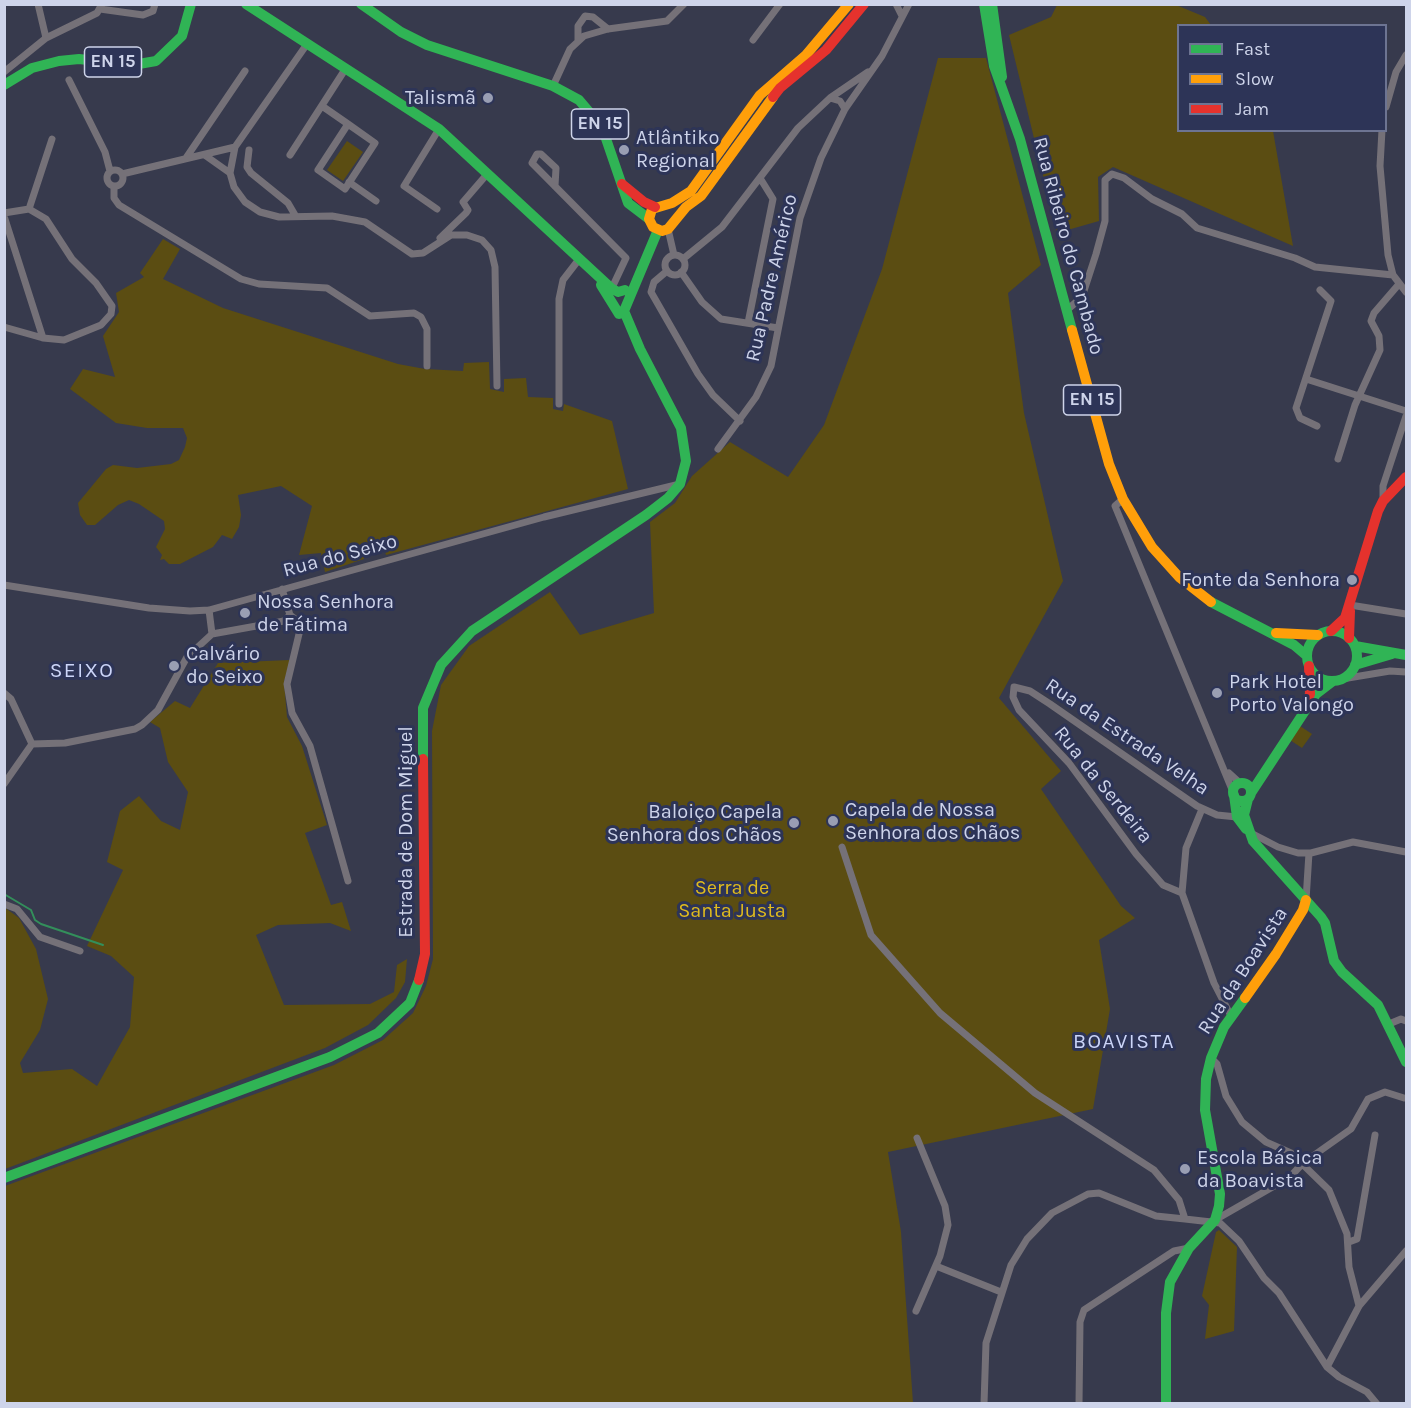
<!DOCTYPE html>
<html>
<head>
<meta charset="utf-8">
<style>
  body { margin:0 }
  #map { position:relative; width:1411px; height:1408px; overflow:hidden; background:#373a4d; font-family:Karla,sans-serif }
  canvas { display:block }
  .frame { position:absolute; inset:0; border:6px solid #ced4ea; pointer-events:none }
  .legend { position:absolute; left:1177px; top:24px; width:210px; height:108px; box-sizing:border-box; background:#2d3457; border:2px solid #6d7492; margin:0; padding:8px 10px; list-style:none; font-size:18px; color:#ced4ea }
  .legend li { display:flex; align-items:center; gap:12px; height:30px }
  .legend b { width:30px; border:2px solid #6d7492 }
</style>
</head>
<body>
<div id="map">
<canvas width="1411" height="1408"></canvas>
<div class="frame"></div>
<ul class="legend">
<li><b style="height:8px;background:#30b455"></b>Fast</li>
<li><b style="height:8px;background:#ff9f0a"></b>Slow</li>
<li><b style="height:8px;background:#e5322d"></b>Jam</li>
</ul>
</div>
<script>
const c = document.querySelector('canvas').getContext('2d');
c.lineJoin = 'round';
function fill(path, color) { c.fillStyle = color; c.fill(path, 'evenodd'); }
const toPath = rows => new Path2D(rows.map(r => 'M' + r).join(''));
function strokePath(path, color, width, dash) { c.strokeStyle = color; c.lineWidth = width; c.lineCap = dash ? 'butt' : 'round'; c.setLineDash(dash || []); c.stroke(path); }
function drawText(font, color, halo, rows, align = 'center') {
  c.font = font + ' Karla,sans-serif'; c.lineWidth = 6; c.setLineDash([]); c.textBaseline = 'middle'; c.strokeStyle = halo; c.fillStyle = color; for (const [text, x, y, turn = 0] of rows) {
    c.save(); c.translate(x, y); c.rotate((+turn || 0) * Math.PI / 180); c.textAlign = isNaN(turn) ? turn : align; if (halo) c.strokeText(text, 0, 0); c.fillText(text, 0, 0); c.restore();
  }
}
fill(toPath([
  [1057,5,1176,5,1205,17,1211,25,1178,26,1178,130,1273,131,1293,246,1113,167,1098,177,1099,221,1057,233,1009,35,1051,17],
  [938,58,986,58,1041,265,1008,293,1024,413,1063,581,999,698,1061,771,1041,789,1121,906,1135,918,1099,940,1110,1009,1093,1109,888,1152,901,1232,913,1403,5,1404,5,1186,334,1065,383,1040,413,1013,426,986,433,959,432,731,441,685,469,646,550,592,580,635,654,613,650,522,675,503,692,476,730,442,788,477,824,425,882,269],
  [347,141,363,152,343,181,327,170],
  [163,239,180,249,163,279,223,308,398,364,425,369,463,371,464,363,489,362,490,389,504,392,504,379,526,378,528,397,553,398,553,409,563,411,564,404,612,421,628,489,386,555,384,548,365,554,364,559,325,572,321,553,299,555,312,506,281,486,238,495,241,515,239,527,232,539,222,535,213,547,180,564,169,564,164,559,160,560,162,555,156,547,165,529,164,521,139,504,129,500,118,505,95,525,87,525,80,515,78,503,106,469,113,465,137,468,171,464,179,460,185,447,187,438,183,428,147,428,116,423,70,389,83,369,115,377,103,336,119,312,116,293,144,277,140,273],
  [290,660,284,682,287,717,302,746,327,825,305,833,331,905,342,902,351,931,330,923,278,925,256,935,284,1005,370,1004,394,992,397,965,407,959,405,982,396,998,368,1025,325,1048,5,1169,4,907,19,918,36,949,48,999,40,1030,20,1063,23,1073,72,1069,97,1086,130,1027,134,977,111,956,87,946,123,870,107,862,120,811,139,796,161,821,180,830,188,792,168,762,160,728,150,722,175,701,190,708,218,663],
  [1300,726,1312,734,1302,748,1290,740],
  [1219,1230,1237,1247,1234,1331,1205,1339,1209,1305,1202,1296,1216,1232]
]), '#5b4d12');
strokePath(toPath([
  [4,894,31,910,35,920,41,924,103,945]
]), '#338f5b', 2);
strokePath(toPath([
  [38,4,46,38],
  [896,4,902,16],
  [100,9,143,15,153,11,155,4],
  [578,40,578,26,585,16,593,17,608,29],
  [753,40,780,4],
  [307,44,235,147,230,173,234,187,245,202,260,212,279,217,332,216,365,222,412,254,423,253,451,235,467,235,482,240,491,250,495,267,497,386],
  [4,72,46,38,97,13,102,4],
  [69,80,105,152,110,171],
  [553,86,570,49,584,36,608,29,667,21,684,4],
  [830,98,840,101,845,109],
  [322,106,348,124,375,143,345,189,318,170,348,124],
  [1386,107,1396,72,1406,55],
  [1382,130,1380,166,1388,255,1393,275,1406,292],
  [249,150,247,167,251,173,288,203,295,215],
  [290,155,346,68],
  [206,156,230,173],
  [186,158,245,71],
  '107 178a8 8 0 1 1 16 0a8 8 0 1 1-16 0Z',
  [122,174,235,147],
  [349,182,376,201],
  [114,186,114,198,119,205,241,279,259,284,327,288,370,316,414,313,421,317,427,329,427,366],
  [555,186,556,168,541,154,537,154,532,163,626,258,610,292],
  [29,209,52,139],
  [437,209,404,186,439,129],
  [4,213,29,209,46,219,72,259,96,283,112,306,111,314,101,325,64,340,43,338,4,327],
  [4,216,43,338],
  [668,229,674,255],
  [440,238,466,213,468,210,463,202,488,173],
  '665 265a10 10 0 1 1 20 0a10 10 0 1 1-20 0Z',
  [683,259,722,227,798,128,830,98,868,72],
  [667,271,654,282,651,292,698,374,713,395,740,421],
  [681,272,702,302,721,319,778,328],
  [1067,310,1082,297,1096,254,1105,221,1105,180,1112,174,1124,178,1152,199,1182,214,1197,228,1295,258,1315,267,1393,275],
  [748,323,773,199,760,178],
  [1306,379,1406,411],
  [559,404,559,299,563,280,580,258],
  [1317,426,1300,418,1296,408,1331,301,1320,290],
  [718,449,756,397,771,366,800,218,821,158,845,109,882,56,909,4],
  [1338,459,1355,405,1380,350,1379,336,1371,321,1374,313,1399,284],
  [1123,499,1115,506,1233,792],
  [1383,501,1383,486,1406,416],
  [4,585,149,608,190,611,209,610,544,517,680,484],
  [1350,605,1406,614],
  [209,610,212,634,284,621,290,615,282,589],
  [290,615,298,621,299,634,287,684,292,713,310,746,348,881],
  [1342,679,1390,671,1406,672],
  [4,693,11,699,32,744],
  [1229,773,1240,783],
  [4,784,32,744,65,743,135,729,142,725,158,710,187,657,212,634],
  [1202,809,1186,848,1182,893,1214,983,1231,1016],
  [1251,833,1278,847,1298,853,1311,853,1353,842,1406,852],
  [842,847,871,935,940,1013,1035,1093,1154,1170,1179,1200,1185,1219,1220,1223,1239,1241,1264,1278,1279,1293,1327,1367,1339,1377,1367,1392,1377,1404],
  [1182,893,1163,885,1136,854,1069,763,1019,710,1013,697,1014,687,1030,691,1050,704,1197,806,1217,815,1237,817],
  [1306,900,1309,853],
  [4,904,17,909,40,937,80,951],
  [1389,1024,1401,1019,1406,1021],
  [1211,1058,1217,1064,1226,1096,1242,1122,1266,1142,1291,1153,1329,1190,1347,1234,1349,1267,1359,1306],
  [1215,1220,1290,1177,1303,1163,1351,1129,1368,1099,1385,1092,1404,1098],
  [1349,1242,1357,1239,1375,1135],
  [936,1266,1001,1292],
  [916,1311,940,1256,948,1225,945,1206,917,1138],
  [1327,1367,1359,1306,1406,1251],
  [984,1404,986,1343,1011,1265,1027,1239,1052,1213,1088,1194,1099,1193,1156,1216,1185,1219],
  [1079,1404,1080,1322,1084,1310,1174,1251,1189,1248]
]), '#757178', 7);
strokePath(toPath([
  [246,4,439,129,611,288,618,292,625,290],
  [361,4,401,32,427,45,553,86,579,100,602,127,628,203,649,219],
  [984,4,994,66,1020,139,1072,330],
  [992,4,1002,77],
  [4,85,32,68,59,61,79,59,133,65,156,61,182,36,191,4],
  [601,285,619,314],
  [1211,602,1294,645,1307,656],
  '1307 656a25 25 0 1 1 50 0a25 25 0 1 1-50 0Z',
  [1355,646,1406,655],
  [1355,665,1392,654],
  [423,759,423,708,441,665,472,631,646,515,668,498,680,484,686,461,681,428,640,349,624,311,658,230],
  '1233 792a9 9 0 1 1 18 0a9 9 0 1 1-18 0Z',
  [1251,793,1316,694,1333,681],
  [1234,795,1237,817,1246,829],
  [1248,799,1244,815,1253,841,1321,917,1325,923,1334,961,1342,972,1378,1005,1406,1062],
  [4,1178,330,1057,378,1033,410,1003,419,980],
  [1166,1404,1166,1313,1170,1282,1189,1248,1215,1220,1219,1206,1220,1194,1205,1110,1206,1079,1211,1058,1224,1027,1245,998]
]), '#30b455', 10);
strokePath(toPath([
  [773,97,701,196,686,207,668,229,662,231,653,227,649,219,652,209,672,203,691,191,760,95,806,55,849,4],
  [1072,330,1109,464,1123,499,1152,547,1179,577,1211,602],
  [1276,633,1318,635],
  [1245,998,1276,954,1303,910,1306,900]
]), '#ff9f0a', 10);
strokePath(toPath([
  [773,97,780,88,826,50,864,4],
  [622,184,644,202,655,207],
  [1331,631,1345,618,1378,511,1383,501,1406,477],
  [1349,638,1350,611],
  [1306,703,1310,694,1309,666],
  [419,980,425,954,423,759]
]), '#e5322d', 10);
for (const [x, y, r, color] of [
  [488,98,6,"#999eb3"],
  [624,150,6,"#999eb3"],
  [1352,580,6,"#999eb3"],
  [245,613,6,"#999eb3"],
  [174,666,6,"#999eb3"],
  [1217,693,6,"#999eb3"],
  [833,821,6,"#999eb3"],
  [794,823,6,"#999eb3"],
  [1185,1169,6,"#999eb3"]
]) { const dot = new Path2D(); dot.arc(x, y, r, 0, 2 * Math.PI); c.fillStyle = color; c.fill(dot); strokePath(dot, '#2d3457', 2); }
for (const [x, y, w] of [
  [113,62,57],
  [600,124,57],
  [1092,400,57]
]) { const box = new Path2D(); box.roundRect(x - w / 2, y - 15, w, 30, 4.5); c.fillStyle = '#2d3457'; c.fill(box); strokePath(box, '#ced4ea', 1.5); }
drawText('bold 18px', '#ced4ea', null, [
  ["EN 15",113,62],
  ["EN 15",600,124],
  ["EN 15",1092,400]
]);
drawText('20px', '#ced4ea', '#2d3457', [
  ["Talismã",476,98,"right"],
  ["Atlântiko",636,138],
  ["Regional",636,161],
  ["Fonte da Senhora",1340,580,"right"],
  ["Nossa Senhora",257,602],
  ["de Fátima",257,625],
  ["Calvário",186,654],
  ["do Seixo",186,677],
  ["Park Hotel",1229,682],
  ["Porto Valongo",1229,705],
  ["Capela de Nossa",845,810],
  ["Senhora dos Chãos",845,833],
  ["Baloiço Capela",782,812,"right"],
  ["Senhora dos Chãos",782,835,"right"],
  ["Escola Básica",1197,1158],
  ["da Boavista",1197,1181]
], 'left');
drawText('20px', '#ced4ea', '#2d3457', [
  ["Rua Ribeiro do Cambado",1068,246,75],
  ["Rua Padre Américo",772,278,-77],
  ["Rua do Seixo",340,556,-15],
  ["Rua da Estrada Velha",1127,737,34],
  ["Rua da Serdeira",1103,785,51],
  ["Estrada de Dom Miguel",406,832,-90],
  ["Rua da Boavista",1243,971,-57]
]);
drawText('20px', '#e0bb1d', '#2d3457', [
  ["Serra de",732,888],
  ["Santa Justa",732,911]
]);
c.letterSpacing = '1.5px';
drawText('21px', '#ccd5f8', '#2d3457', [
  ["SEIXO",82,671],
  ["BOAVISTA",1124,1042]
]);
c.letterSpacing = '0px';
</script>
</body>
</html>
